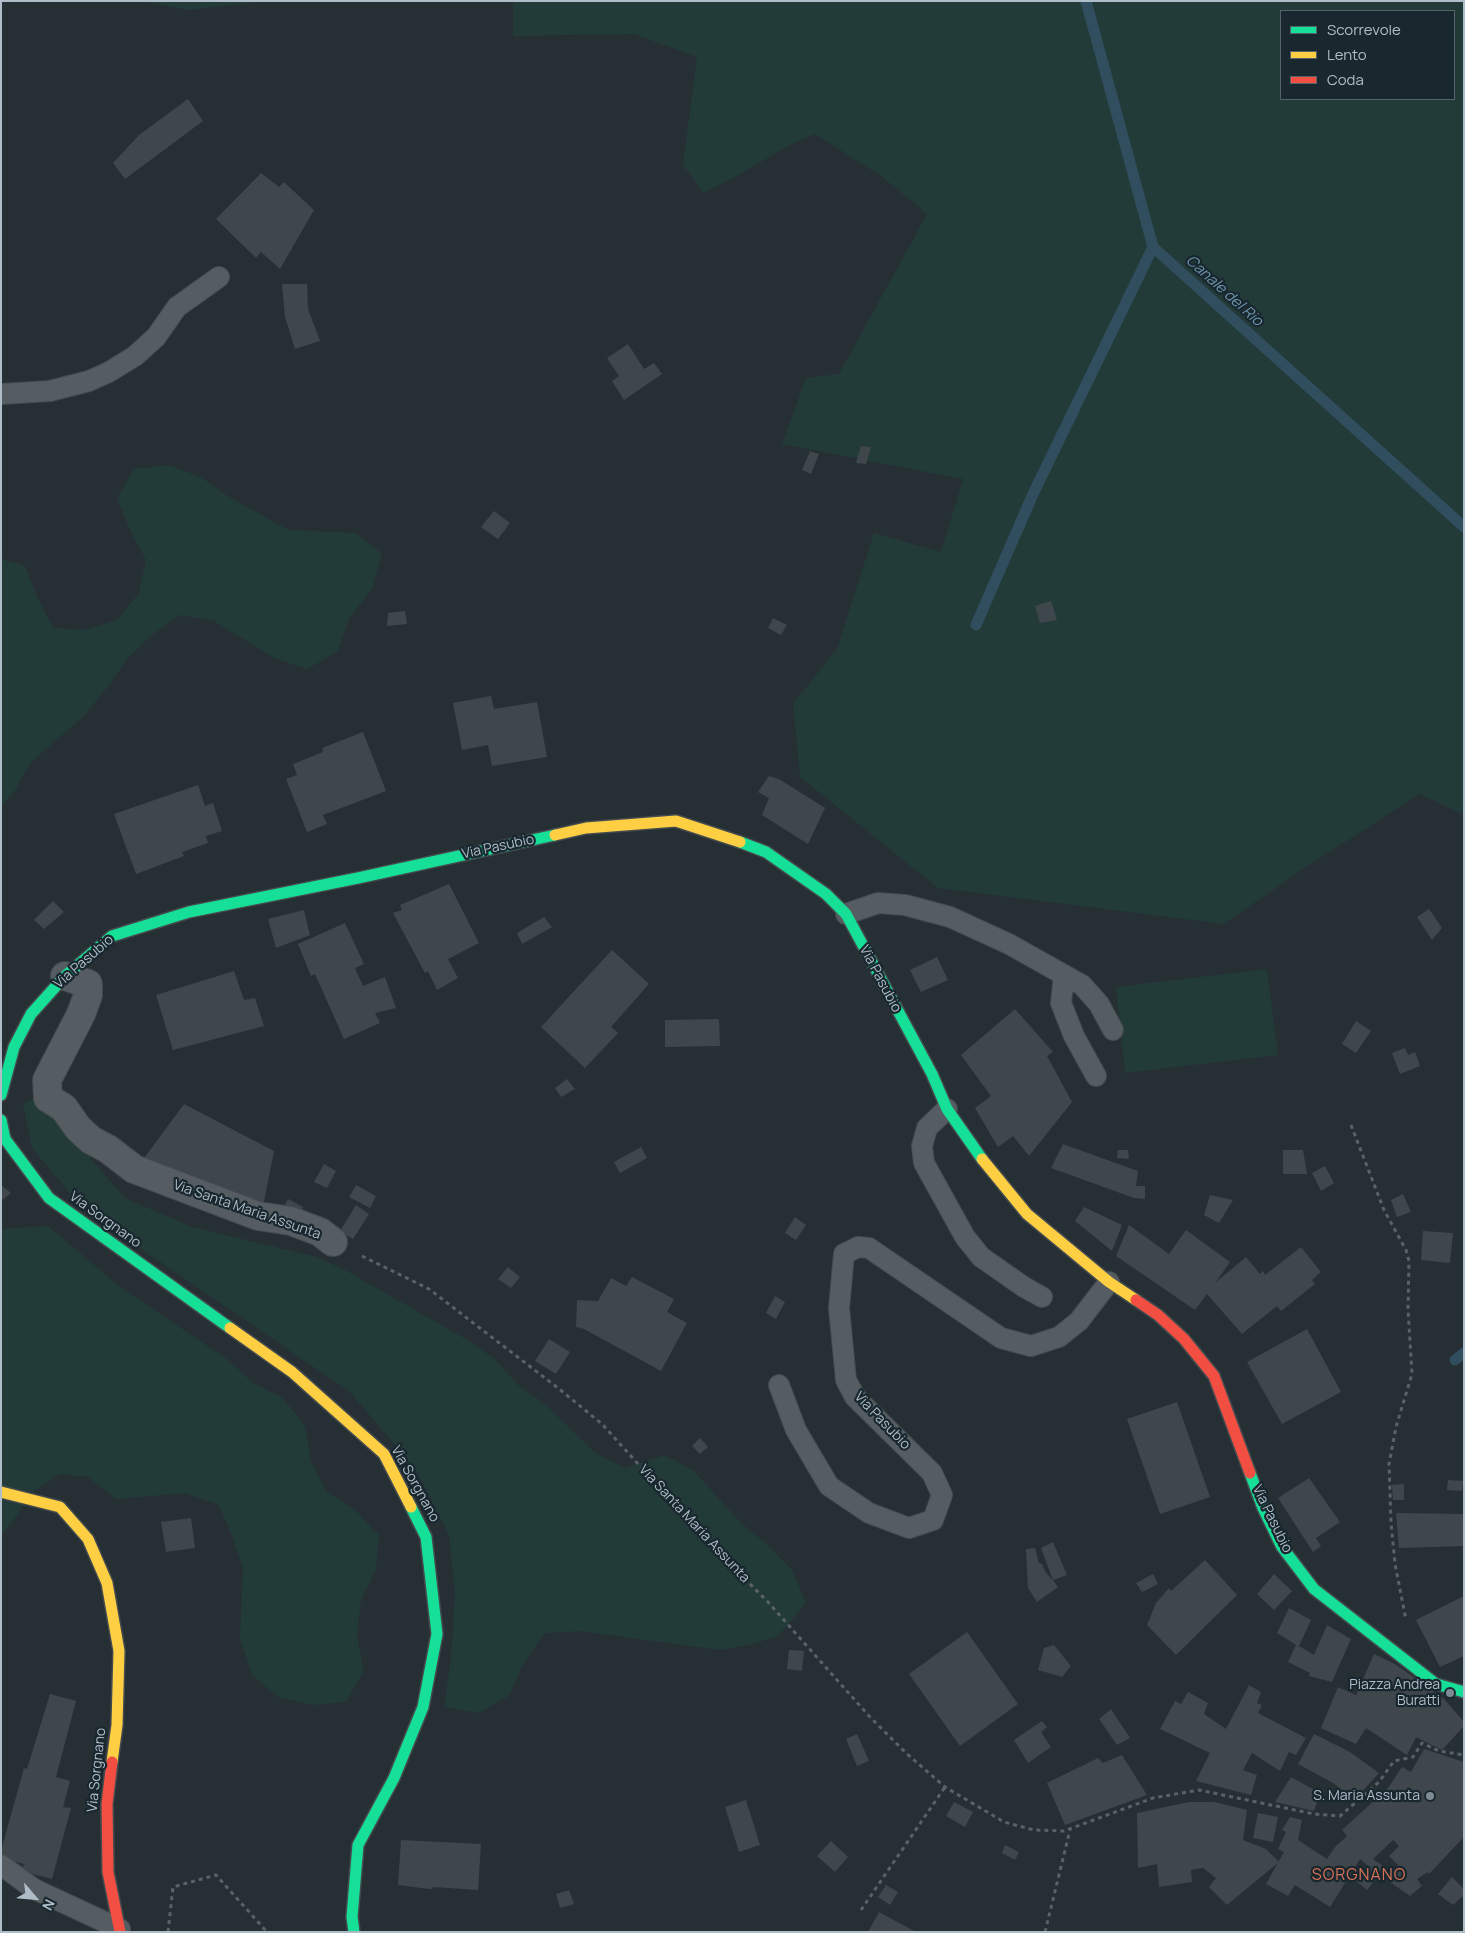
<!DOCTYPE html>
<html>
<head>
<meta charset="utf-8">
<style>
  body { margin:0 }
  #map { position:relative; width:1465px; height:1933px; overflow:hidden; background:#262f34; font-family:Manrope,sans-serif }
  canvas { display:block }
  .frame { position:absolute; inset:0; border:2px solid #aebdc7; pointer-events:none }
  .legend { position:absolute; left:1280px; top:10px; width:175px; height:90px; box-sizing:border-box; background:#19272f; border:1px solid #55636c; margin:0; padding:6px 9px; list-style:none; font-size:15px; color:#aebdc7 }
  .legend li { display:flex; align-items:center; gap:10px; height:25px }
  .legend b { width:25px; border:1px solid #55636c }
  .north { position:absolute; left:10px; top:1873px; width:50px; height:50px; -webkit-text-stroke:4px #19272f; paint-order:stroke; rotate:117deg; font-size:14px; font-weight:700; line-height:20px; text-align:center; color:#aebdc7 }
  .north::after { content:''; display:block; margin:auto; width:18px; height:22px; background:#aebdc7; clip-path:polygon(50% 0,100% 100%,50% 72%,0 100%) }
</style>
</head>
<body>
<div id="map">
<canvas width="1465" height="1933"></canvas>
<div class="frame"></div>
<ul class="legend">
<li><b style="height:6px;background:#16e098"></b>Scorrevole</li>
<li><b style="height:6px;background:#ffcf43"></b>Lento</li>
<li><b style="height:6px;background:#f24e42"></b>Coda</li>
</ul>
<div class="north">N</div>
</div>
<script>
const c = document.querySelector('canvas').getContext('2d');
c.lineJoin = 'round';
function fill(path, color) { c.fillStyle = color; c.fill(path, 'evenodd'); }
const toPath = rows => new Path2D(rows.map(r => 'M' + r).join(''));
function strokePath(path, color, width, dash) { c.strokeStyle = color; c.lineWidth = width; c.lineCap = dash ? 'butt' : 'round'; c.setLineDash(dash || []); c.stroke(path); }
function drawText(font, color, halo, rows, align = 'center') {
  c.font = font + ' Manrope,sans-serif'; c.lineWidth = 4.5; c.setLineDash([]); c.textBaseline = 'middle'; c.strokeStyle = halo; c.fillStyle = color; for (const [text, x, y, turn = 0] of rows) {
    c.save(); c.translate(x, y); c.rotate((+turn || 0) * Math.PI / 180); c.textAlign = isNaN(turn) ? turn : align; if (halo) c.strokeText(text, 0, 0); c.fillText(text, 0, 0); c.restore();
  }
}
fill(toPath([
  [141,1,265,1,188,10],
  [513,1,1464,1,1464,815,1420,794,1306,867,1224,924,938,888,800,777,793,704,837,649,874,533,941,552,963,479,782,444,806,378,839,374,927,214,881,176,815,134,788,146,733,178,704,193,683,165,697,57,634,34,513,36],
  [1281,11,1454,11,1454,99,1281,99],
  [168,465,201,477,229,497,289,530,356,533,382,554,372,589,350,617,337,652,307,669,274,658,214,621,180,615,153,634,128,658,106,689,83,717,31,762,14,792,1,808,1,559,25,566,38,598,53,628,87,630,118,619,139,593,146,560,130,530,117,498,134,469],
  [1267,969,1278,1055,1125,1073,1116,987],
  [35,1098,59,1122,125,1198,192,1227,317,1257,347,1271,466,1339,495,1359,518,1385,545,1404,594,1452,625,1468,665,1455,694,1471,741,1523,768,1545,792,1570,806,1603,778,1636,753,1644,720,1650,580,1631,545,1633,523,1664,509,1696,478,1713,444,1707,451,1659,455,1593,449,1535,416,1470,350,1392,83,1209,32,1148,23,1104],
  [48,1226,118,1285,228,1360,253,1383,283,1398,305,1426,311,1461,326,1491,355,1510,379,1535,376,1570,361,1600,357,1636,364,1671,346,1702,312,1705,278,1697,252,1675,240,1638,243,1569,232,1536,219,1505,185,1493,116,1499,88,1477,60,1474,31,1494,11,1524,1,1536,1,1229]
]), '#233b38');
strokePath(toPath([
  [1086,1,1153,247,1464,527],
  [976,625,1033,494,1153,247],
  [1455,1360,1464,1353]
]), '#314e5e', 11);
fill(toPath([
  [188,99,203,121,125,179,113,163,139,135],
  [261,173,279,187,284,182,314,210,280,269,261,252,256,258,216,219],
  [282,284,307,284,308,309,320,341,295,349,285,317],
  [628,344,644,369,654,363,662,374,624,400,612,381,619,376,607,358],
  [861,446,871,447,866,464,856,463],
  [810,451,819,454,811,474,802,470],
  [494,511,510,523,498,539,481,527],
  [1051,601,1057,620,1040,623,1035,606],
  [405,611,407,624,387,626,388,613],
  [773,618,787,625,781,635,768,628],
  [491,696,494,709,537,702,547,757,492,766,488,745,462,750,453,703],
  [363,732,386,791,323,815,327,824,307,832,286,779,297,775,293,764,323,752,322,748],
  [769,776,779,779,825,808,808,844,762,815,769,798,758,792],
  [198,785,205,806,213,803,222,831,206,836,208,843,182,852,184,856,136,874,114,814],
  [449,884,479,943,448,959,458,978,437,990,428,971,425,973,393,913,402,910,400,905],
  [53,901,64,912,44,929,34,920],
  [1429,909,1442,928,1432,940,1417,917],
  [304,910,310,935,276,948,268,919],
  [544,917,552,927,522,944,517,933],
  [345,923,364,964,355,968,363,986,385,977,396,1008,375,1013,380,1023,344,1039,315,974,311,976,298,944],
  [612,950,649,984,611,1027,618,1033,585,1068,541,1027],
  [937,957,948,980,921,992,910,970],
  [234,971,244,1000,255,998,264,1026,173,1050,156,995],
  [1015,1009,1053,1052,1047,1056,1072,1102,1029,1156,1013,1136,998,1147,975,1108,991,1096,961,1055],
  [719,1019,720,1046,665,1047,665,1020],
  [1356,1021,1371,1031,1356,1053,1342,1044],
  [1405,1048,1408,1055,1415,1052,1420,1066,1400,1074,1392,1053],
  [567,1079,575,1089,561,1097,555,1088],
  [184,1104,274,1151,262,1211,142,1161],
  [1063,1144,1138,1171,1136,1186,1145,1186,1145,1199,1134,1198,1051,1168],
  [641,1147,647,1158,620,1173,614,1162],
  [1118,1150,1128,1150,1129,1159,1117,1158],
  [1283,1150,1303,1150,1307,1174,1283,1174],
  [324,1164,336,1171,327,1188,314,1182],
  [1325,1166,1334,1183,1321,1191,1312,1173],
  [1,1185,11,1193,1,1201],
  [356,1185,376,1196,370,1208,349,1197],
  [1403,1194,1411,1212,1397,1217,1391,1200],
  [1210,1195,1233,1200,1219,1223,1204,1215],
  [288,1199,303,1207,297,1218,282,1211],
  [356,1205,369,1214,353,1239,340,1231],
  [1084,1207,1122,1225,1112,1251,1075,1221],
  [795,1217,806,1225,796,1240,785,1233],
  [1129,1225,1169,1254,1186,1230,1230,1262,1215,1283,1246,1257,1260,1274,1263,1271,1265,1275,1301,1247,1321,1272,1312,1280,1315,1284,1281,1311,1277,1306,1242,1334,1207,1294,1195,1310,1116,1256],
  [1423,1231,1453,1233,1450,1263,1421,1260],
  [508,1267,520,1277,511,1288,498,1279],
  [632,1277,674,1299,667,1312,687,1323,661,1371,584,1329,576,1327,577,1300,598,1301,611,1278,626,1286],
  [775,1296,785,1302,776,1319,766,1313],
  [1307,1329,1341,1392,1282,1424,1247,1362],
  [549,1339,570,1352,556,1374,535,1361],
  [1177,1402,1210,1497,1160,1514,1127,1419],
  [700,1438,708,1447,700,1454,692,1446],
  [1309,1478,1340,1522,1316,1538,1321,1546,1313,1552,1278,1498],
  [1448,1480,1463,1481,1462,1491,1447,1490],
  [1404,1484,1404,1500,1393,1500,1392,1485],
  [1396,1513,1464,1514,1464,1546,1399,1548],
  [191,1518,195,1548,166,1552,161,1522],
  [1053,1542,1067,1575,1053,1580,1058,1587,1037,1602,1028,1588,1026,1549,1035,1548,1039,1563,1042,1564,1046,1573,1053,1580,1041,1548],
  [1205,1560,1237,1595,1176,1655,1147,1625,1156,1603,1169,1588,1171,1591],
  [1153,1574,1158,1584,1142,1592,1136,1583],
  [1274,1574,1292,1591,1274,1610,1257,1594],
  [1464,1596,1464,1656,1440,1667,1416,1620],
  [1289,1608,1311,1620,1299,1646,1314,1655,1327,1625,1351,1639,1332,1682,1309,1676,1310,1673,1288,1662,1296,1645,1277,1633],
  [967,1632,1018,1704,960,1746,909,1674],
  [1054,1645,1071,1666,1062,1677,1038,1670,1044,1648],
  [789,1650,804,1651,802,1671,787,1669],
  [1374,1654,1395,1664,1444,1699,1464,1722,1464,1726,1442,1750,1416,1737,1407,1755,1366,1728,1356,1744,1321,1728,1338,1687,1356,1695],
  [1249,1685,1261,1692,1257,1703,1262,1705,1258,1713,1306,1738,1296,1755,1289,1752,1280,1771,1252,1753,1243,1770,1257,1775,1251,1795,1196,1781,1210,1753,1160,1729,1175,1701,1181,1704,1188,1692,1208,1703,1204,1714,1226,1729],
  [50,1694,76,1701,56,1777,70,1781,63,1807,71,1808,52,1879,21,1871,24,1864,1,1858,1,1851,24,1768,27,1769],
  [1111,1709,1130,1738,1117,1745,1099,1719],
  [1042,1721,1047,1727,1041,1732,1051,1747,1028,1763,1014,1740],
  [857,1734,869,1761,857,1766,846,1739],
  [1314,1734,1350,1752,1379,1773,1354,1800,1333,1783,1298,1764],
  [1424,1749,1464,1762,1464,1837,1429,1874,1428,1872,1417,1879,1422,1886,1410,1896,1387,1880,1400,1867,1389,1856,1399,1846,1393,1840,1373,1859,1383,1866,1379,1875,1367,1890,1356,1881,1368,1866,1360,1859,1330,1907,1295,1885,1288,1896,1266,1884,1284,1852,1278,1849,1286,1832,1282,1830,1290,1817,1302,1820,1298,1840,1327,1859,1335,1847,1347,1836,1342,1830,1388,1788,1402,1767,1411,1772],
  [1122,1755,1147,1795,1065,1825,1047,1783,1098,1758,1103,1763],
  [1291,1777,1320,1793,1314,1811,1275,1802],
  [746,1800,760,1845,739,1852,725,1807],
  [954,1802,973,1812,965,1827,946,1816],
  [1189,1802,1214,1802,1247,1810,1243,1840,1266,1849,1279,1862,1227,1905,1209,1887,1216,1878,1203,1868,1191,1870,1192,1882,1159,1887,1157,1864,1138,1868,1137,1813],
  [1258,1813,1278,1817,1273,1842,1253,1838],
  [401,1840,481,1844,478,1890,433,1887,432,1889,429,1889,398,1885],
  [831,1841,848,1857,835,1872,817,1856],
  [1005,1845,1019,1852,1015,1860,1002,1853],
  [1452,1877,1464,1889,1464,1895,1453,1905,1438,1894],
  [886,1885,898,1892,890,1905,878,1897],
  [569,1890,574,1904,560,1908,556,1894],
  [879,1912,916,1932,868,1932]
]), '#40474c');
const lane = toPath([
  [1,394,50,391,89,381,109,372,135,356,156,337,177,307,219,277],
  [846,914,878,903,905,905,950,917,1009,944,1082,985,1099,1004,1113,1030],
  [1064,975,1061,1003,1074,1036,1096,1076],
  [947,1109,927,1128,922,1146,924,1163,965,1237,981,1257,1024,1287,1042,1297],
  [779,1385,796,1430,829,1486,869,1513,909,1528,933,1520,942,1495,932,1473,855,1397,846,1380,839,1308,844,1254,858,1247,869,1248,1001,1338,1031,1346,1059,1337,1079,1321,1109,1282],
  [1,1865,34,1889,120,1929]
]);
const street = toPath([
  [65,976,88,984,88,995,81,1014,47,1080,48,1098,64,1108,78,1128,91,1140,108,1149,134,1169,258,1216,291,1221,320,1232,333,1242]
]);
const fast = toPath([
  [740,842,766,852,826,894,846,914,932,1074,947,1109,982,1159],
  [1,1095,14,1047,31,1014,65,976,112,936,189,912,358,878,555,835],
  [1,1120,5,1139,49,1198,230,1328],
  [1250,1473,1263,1508,1282,1547,1314,1589,1436,1684,1464,1692],
  [354,1932,352,1917,358,1845,394,1778,423,1707,437,1634,426,1537,411,1507]
]);
const slow = toPath([
  [555,835,586,828,676,821,740,842],
  [982,1159,1027,1214,1109,1282,1136,1300],
  [230,1328,292,1372,384,1454,411,1507],
  [1,1492,60,1507,88,1539,107,1583,119,1651,117,1725,112,1762]
]);
const jam = toPath([
  [1136,1300,1158,1315,1184,1339,1214,1376,1250,1473],
  [112,1762,107,1804,108,1872,120,1932]
]);
strokePath(lane, '#444b4f', 22);
strokePath(street, '#444b4f', 30);
strokePath(fast, '#444b4f', 14);
strokePath(slow, '#444b4f', 14);
strokePath(jam, '#444b4f', 14);
strokePath(toPath([
  [1351,1125,1384,1210,1406,1250,1409,1261,1408,1309,1412,1374,1396,1427,1389,1464,1391,1522,1395,1564,1406,1620],
  [362,1256,429,1289,558,1388,602,1424,713,1547,767,1601,869,1716,906,1753,945,1787,1004,1822,1034,1830,1064,1831,1153,1798,1199,1790,1314,1814,1340,1816,1379,1782,1394,1761,1413,1757,1422,1743,1439,1751,1464,1755],
  [861,1910,945,1787],
  [168,1932,173,1887,216,1875,267,1932],
  [1045,1932,1070,1830]
]), '#596266', 3, [4, 4]);
strokePath(lane, '#565d62', 20);
strokePath(street, '#565d62', 28);
strokePath(fast, '#16e098', 11);
strokePath(slow, '#ffcf43', 11);
strokePath(jam, '#f24e42', 11);
for (const [x, y, r, color] of [
  [1450,1693,5,"#7e8b94"],
  [1430,1796,5,"#7e8b94"]
]) { const dot = new Path2D(); dot.arc(x, y, r, 0, 2 * Math.PI); c.fillStyle = color; c.fill(dot); strokePath(dot, '#19272f', 2); }
drawText('14px', '#aebdc7', '#19272f', [
  ["Via Pasubio",498,847,-12],
  ["Via Pasubio",84,962,-41],
  ["Via Pasubio",880,979,62],
  ["Via Santa Maria Assunta",247,1210,19],
  ["Via Sorgnano",105,1220,36],
  ["Via Pasubio",882,1421,46],
  ["Via Sorgnano",415,1484,61],
  ["Via Pasubio",1272,1519,64],
  ["Via Santa Maria Assunta",694,1524,47],
  ["Via Sorgnano",97,1770,-84]
]);
drawText('14px', '#aebdc7', '#19272f', [
  ["Piazza Andrea",1440,1685],
  ["Buratti",1440,1701],
  ["S. Maria Assunta",1420,1796]
], 'right');
drawText('italic 15px', '#6d96ac', '#19272f', [
  ["Canale del Rio",1224,291,42]
]);
c.letterSpacing = '1px';
drawText('16px', '#d87257', '#19272f', [
  ["SORGNANO",1359,1876]
]);
c.letterSpacing = '0px';
</script>
</body>
</html>
